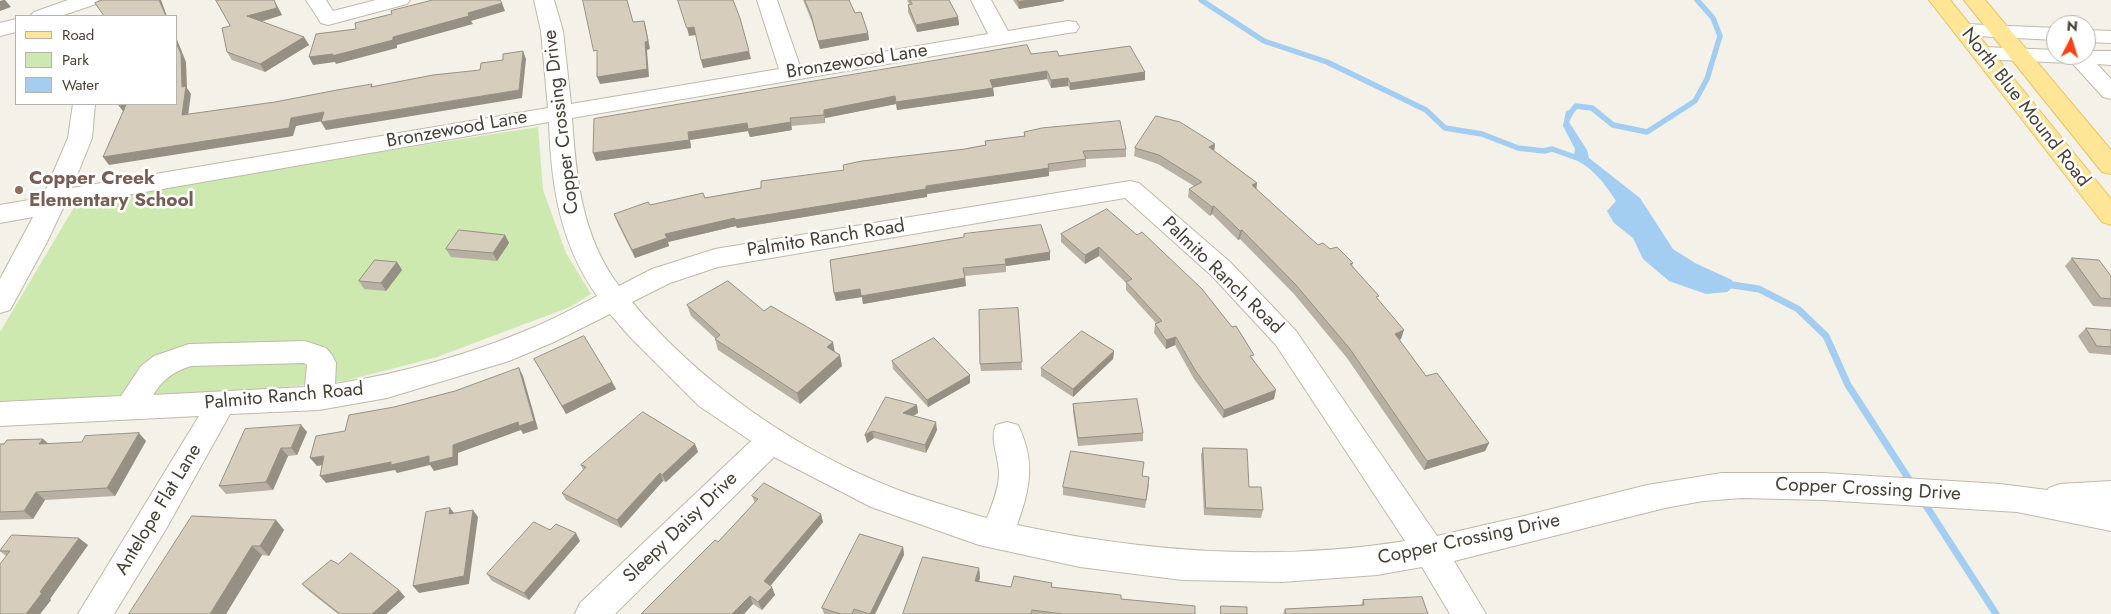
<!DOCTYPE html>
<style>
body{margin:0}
#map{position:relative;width:2111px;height:614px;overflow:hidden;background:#f4f1e8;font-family:Jost,sans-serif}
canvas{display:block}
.legend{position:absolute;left:15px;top:15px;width:162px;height:90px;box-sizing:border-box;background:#fff;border:1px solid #b5b3af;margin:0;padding:6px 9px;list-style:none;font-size:15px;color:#474136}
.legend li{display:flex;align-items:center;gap:10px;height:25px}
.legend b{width:25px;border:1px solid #b5b3af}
.north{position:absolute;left:2046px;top:15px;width:50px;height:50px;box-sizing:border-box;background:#fff;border:1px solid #b5b3af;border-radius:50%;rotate:5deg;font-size:14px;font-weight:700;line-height:20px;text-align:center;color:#474136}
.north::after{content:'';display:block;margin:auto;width:18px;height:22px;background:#fc4216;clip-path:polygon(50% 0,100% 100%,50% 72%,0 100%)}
</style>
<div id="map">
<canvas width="2111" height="614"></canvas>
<ul class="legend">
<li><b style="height:6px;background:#ffe596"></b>Road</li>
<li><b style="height:14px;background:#cde9b0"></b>Park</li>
<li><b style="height:14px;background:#a3cef1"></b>Water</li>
</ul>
<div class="north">N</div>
</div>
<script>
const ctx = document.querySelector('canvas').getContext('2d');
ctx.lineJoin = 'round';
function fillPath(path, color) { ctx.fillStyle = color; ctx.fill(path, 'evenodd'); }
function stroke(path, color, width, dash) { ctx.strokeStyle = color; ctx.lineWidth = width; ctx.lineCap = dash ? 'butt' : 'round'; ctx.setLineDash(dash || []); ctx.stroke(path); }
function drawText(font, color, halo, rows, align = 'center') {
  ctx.font = font + ' Jost,sans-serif'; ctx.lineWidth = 5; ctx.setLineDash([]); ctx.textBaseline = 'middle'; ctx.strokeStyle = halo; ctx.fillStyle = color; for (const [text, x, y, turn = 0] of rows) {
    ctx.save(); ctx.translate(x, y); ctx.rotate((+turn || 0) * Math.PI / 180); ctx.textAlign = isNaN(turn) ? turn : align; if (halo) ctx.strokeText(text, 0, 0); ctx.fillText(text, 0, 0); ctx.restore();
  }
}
const green = new Path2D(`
 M538 127 543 190 566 253 591 294 570 307 437 357 345 381 242 391 0 401V332L76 204 96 197Z`);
const water = new Path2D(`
 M1576 108 1569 122 1587 150 1589 158 1640 198 1673 249 1695 263 1732 280 1733 287 1727 292 1706 294 1669 281 1643 259 1633 238 1614 223 1607 211 1616 201C1604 182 1591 166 1570 157L1574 154 1575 149 1563 126 1566 111Z`);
const streamFar1 = new Path2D(`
 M1201 0 1264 41 1327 62 1426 110 1445 128 1482 134 1518 148 1544 151 1552 149 1580 159
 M1568 116 1576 106 1592 108 1613 125 1647 132 1695 101 1707 79 1720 36 1713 18 1697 0`);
const stream = new Path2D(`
 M1726 284 1759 289 1798 309 1826 336 1848 385 1912 484
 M1923 501 1996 614`);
const minor = new Path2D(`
 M68 0H99L96 4 61 16H30L34 12Z
 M306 0H326L333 11 376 0H410L407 4 328 25 321 23Z
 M534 0H554L563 31 571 104 779 69 757 0H777L800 66 988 34 971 0H991L1008 31 1068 21 1076 22 1079 27 1076 32 1068 33 572 118C576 178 582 237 619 286L652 269 715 249 1130 181 1139 183 1230 262 1296 331 1437 536 1524 516 1647 485 1722 473H1823L2000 484 2047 490 2049 488 2060 484 2111 481V531L2017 512 1823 500 1742 498 1703 501 1665 508 1454 561 1486 614H1450L1422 567 1377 575 1282 582 1182 580 1080 567 979 545 871 507 774 457 615 614H575L580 603 751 441 699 406 630 337 610 314 554 342 509 361 387 398 319 410 230 414 166 529 114 614H78L199 416 0 426V402L121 396 141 366 154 356 189 344 305 341 326 348 332 355 336 363 335 384C402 373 469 355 532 328 554 319 576 307 597 296 560 244 551 185 549 122L64 206 47 242 10 310 0 313V279L33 217 0 223V205L29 200 44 194 68 138 73 104H95L92 138 72 188 548 108 541 31ZM1125 198 1212 276 1276 345 1405 541C1276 562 1144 552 1017 525 1030 489 1036 462 1018 425L1007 422 996 425C989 440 1000 459 999 476 998 491 992 505 987 518L979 516C951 507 921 499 893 488 793 448 701 384 632 302L670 283 718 267ZM304 363 307 365 305 387 153 395C163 379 173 372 191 366Z
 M16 19V32L0 36V23Z
 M1964 24 2056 28V40L1956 35 1953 30 1956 25Z
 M2086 30 2111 31V43L2086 42Z
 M1983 47 2056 50V55H2086V51H2111V65L2097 64 2111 79V99L2103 97 2072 63 1975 59 1972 54 1975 49Z`);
const major = new Path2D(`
 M1929 0H1950L2111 199V225L2102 222Z
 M1964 0H1985L2111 150V174L2102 172Z`);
const wall = new Path2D(`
 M216 0H274L282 15 261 22 304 37 309 45 265 72 232 60 227 52 230 26Z
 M803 0H849L855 13 868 33 869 40 820 49 812 22Z
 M907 0H949L958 17 959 25 917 32 908 12V5L909 4Z
 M1013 0H1064V1L1019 9Z
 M1031 54 1059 56 1145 72V80L1070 90 1068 86 1051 88 1047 79 993 87 994 96 897 110 896 104 825 118V123L791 126 792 130 750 137 748 131 690 140 691 148 596 161Z
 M1024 132 1126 149V157L1086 159V167L1049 172V176L967 188 927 194V197L914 199 737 228 736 226 668 242 669 246 635 258 617 222 614 214 650 205 705 198 761 188 844 170 965 149 985 145V141L1024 136Z
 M1215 144 1214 151 1257 183 1256 189 1318 245 1330 249 1353 263 1352 265 1378 300 1401 339 1399 340 1426 376 1489 443 1485 451 1424 470 1347 358 1294 294 1240 239 1238 240 1212 214 1210 216 1188 197 1189 189 1194 186 1158 164 1134 156 1135 148Z
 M1107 209 1253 359 1274 399 1223 418 1194 379 1175 345 1166 349 1154 333 1155 324 1156 323 1126 290V283L1099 256 1085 264 1061 242V234Z
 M505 235 509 243 497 261 451 257 446 249Z
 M1050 252V260L1006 266V272L965 276 966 286 863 304 862 297 836 301 834 293Z
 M2072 258 2111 276V307L2093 306 2065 266Z
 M397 262 402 270 386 291 364 289 359 281Z
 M687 305 764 311 835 352 842 366 800 404 718 350 715 339H716L691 316Z
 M1018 308 1022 370 981 371 980 364Z
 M2086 328 2111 330V355L2089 353 2078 336Z
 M1114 351 1113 359 1073 397 1041 376V368Z
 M534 359 612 382 616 389 566 414Z
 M892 361 970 375V383L928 407 893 369Z
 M886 397 917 405 918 413 913 416 937 430 926 453 874 438 867 443Z
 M1073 404 1143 433V441L1078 446 1073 412Z
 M301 425 307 432 297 455 288 456 273 490 226 494 219 486Z
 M43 439 49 444 146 441 115 496 45 500 33 519 0 520V444Z
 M695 444 698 452 666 482 663 481 621 528 566 500 562 493 583 470 581 465Z
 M1203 448 1249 487 1263 510 1261 518 1204 515 1201 455Z
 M1142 476 1149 485 1145 508 1063 495V487Z
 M752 496 823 522 770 586 775 595 762 610 753 604 744 614H641L718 542 755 503Z
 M276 520 284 530 269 556 262 555 226 614H129Z
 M550 530 580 541 529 600 492 581 487 574Z
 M88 545 50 599 51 600 40 614 6 556 0 551Z
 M903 547 904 555 875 614H824L822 608Z
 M338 564 399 590 405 597 386 614H338L309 591 302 584Z
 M979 568 980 578 979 581 1011 587 1052 583V587L1121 599 1195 614H903Z
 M1363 600 1428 614H1283L1285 609 1361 605Z`);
const shadedWall = new Path2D(`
 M3 0H5L11 7 0 11V1Z
 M159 0H161L167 16H166Z
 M274 0 282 15 252 24 247 16Z
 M1028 0H1064V1L1019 9 1018 2Z
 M502 3 505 11 471 21 473 24 397 45V48L336 64 335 62 313 65 309 57Z
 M958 17 959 25 917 32 916 25Z
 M644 21 646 28 650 49 647 50 649 77 600 84 597 77 645 42Z
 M694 27 696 35 689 36 687 28Z
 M868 33 869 40 820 49 818 41Z
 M176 37 186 62 187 88 191 94 187 123 182 115V87Z
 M304 37 309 45 265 72 260 64Z
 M523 51 526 59 522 98 326 130 321 122 519 90Z
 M749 51 751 59 703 68 701 60Z
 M1047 71V79L991 88 990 80Z
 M1145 72V80L1070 90V83Z
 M1068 78V86L1051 88V80Z
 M993 88 994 96 897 110 896 102Z
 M895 96 896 104 825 118V123L824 110Z
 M126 105 125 114 119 106Z
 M324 112 328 120 296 126 293 136 109 165 103 157 291 118Z
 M791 122 792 130 750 137 748 131 690 140 691 148 596 161 593 153 688 132 747 123Z
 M1215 144 1214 152 1209 147Z
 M1049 168V176L967 188 927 194V197L914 199 737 228 736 226 668 242 669 246 635 258 632 250 665 234 735 218 966 180Z
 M1257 183 1256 191 1252 185Z
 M1214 206 1212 214 1210 216 1212 207Z
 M1242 230 1240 239 1238 240 1240 231Z
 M505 235 509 243 497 261 493 253Z
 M1099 247V256L1085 264V255Z
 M1050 252V260L1006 266 1005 259Z
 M397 262 402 270 386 291 381 283Z
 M965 278 966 286 863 304 862 297 836 301 834 293 860 289Z
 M1404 330 1401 339 1392 342 1395 334Z
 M1176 337 1175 345 1166 349V340Z
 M833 342 835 353 827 347Z
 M1114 351 1113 359 1073 397V389Z
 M840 355 842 366 800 404 797 393Z
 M519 368 523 376 538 429 523 434 521 430 458 453V465L434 471 430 465 397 473 395 470 326 483 320 476Z
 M970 375V383L928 407 927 400Z
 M612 382 616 389 566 414 562 406Z
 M1276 390 1274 399 1223 418 1224 410Z
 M917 405 918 413 904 421 903 413Z
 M936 422 937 430 926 453 925 445Z
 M301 425 307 432 297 455 291 448Z
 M872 431 874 438 867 443 865 435Z
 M139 433 146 441 115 496 107 488Z
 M43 439 51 447 39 444Z
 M1489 443 1485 451 1424 470 1427 461Z
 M695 444 698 452 666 482 662 475Z
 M281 448 288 456 273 490 266 482Z
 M324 456 330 464 317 466 310 458Z
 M660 473 663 481 621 528 617 520Z
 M36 492 45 500 33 519 24 511Z
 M450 508 456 515 449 514Z
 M473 510 478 517 469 584 419 593 413 586Z
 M821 514 823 522 767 590 764 581Z
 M276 520 284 530 269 556 260 546Z
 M576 533 580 541 529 600 524 593Z
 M79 538 88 545 50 599 51 600 40 614H26L40 592Z
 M252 546 262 555 226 614H210Z
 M903 547 904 555 875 614H870Z
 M979 568 980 578 976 591 975 581Z
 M772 587 775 595 762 610 758 602Z
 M399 590 405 597 386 614H372Z
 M750 596 753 604 744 614H732Z`);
const building = new Path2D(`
 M103 0H159L166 16H104L95 3Z
 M216 0H274L277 8 247 16 304 37 260 64 227 52 222 28 230 26Z
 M433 0H500L502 3 468 13 469 16 393 37V40L332 56 333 54 309 57 316 34 356 29 355 23 392 14 391 11Z
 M583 0H627L633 22 644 21 648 41 645 42 647 69 597 77V50L594 51Z
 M678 0H733L740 18 749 51 701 60 694 27 687 28Z
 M805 0H849L855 13 861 12 868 33 818 41 811 15Z
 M910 0H949L958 17 916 25 908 5 912 4Z
 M1018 0H1028L1018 2Z
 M176 42 181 54 182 87 186 86 182 115 275 102 337 90 372 84 371 87 433 75 480 70 481 63 503 60V54L523 51 519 90 321 122 324 112 291 118 289 128 103 157 126 105 119 106V104H176Z
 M1027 45 1031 54 1057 51 1059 56 1130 46 1145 72 1070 83 1068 78 1051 80 1047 71 990 80 993 88 896 102 895 96 824 110V115L790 118 791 122 748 129 747 123 688 132 689 140 593 153 594 119Z
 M1156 116 1180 122 1215 144 1209 147 1257 183 1252 185 1318 245 1323 243 1330 249 1337 247 1353 263 1350 264 1379 296 1376 297 1404 330 1395 334 1426 376 1437 373 1489 443 1427 461 1350 349 1296 285 1242 230 1240 231 1214 206 1212 207 1189 189 1202 182 1159 155 1135 148Z
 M1120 121 1126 149 1083 151 1086 159 1048 164 1049 168 966 180 926 186V189L913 191 735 220V218L665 234 667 238 632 250 614 214 648 202 650 205 703 193 705 198 761 188V181L844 170 843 165 862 161 965 149 986 145 985 141 1025 136 1024 132 1042 128Z
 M1107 209 1137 235 1142 232 1202 289 1232 327 1236 326 1254 355 1250 356 1276 390 1224 410 1195 370 1176 337 1166 340 1155 324 1162 321 1126 282 1132 279 1099 247 1085 255 1061 234Z
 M1041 225 1050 252 1005 259 1006 264 963 268 965 278 861 296 860 289 834 293 830 260 964 237V234Z
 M459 230 505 235 493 253 446 249Z
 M2072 258 2099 260 2111 276V299L2101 298Z
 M375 260 397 262 381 283 359 281Z
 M728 281 764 311 771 306 833 342 827 347 840 355 797 393 715 339 720 335 687 305Z
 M1018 308 1022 362 980 364 979 310Z
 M2086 328 2111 330V347L2097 346Z
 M1082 331 1114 351 1073 389 1041 368Z
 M584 336 612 382 562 406 534 359Z
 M934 338 970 375 927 400 892 361Z
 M519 368 534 421 519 426 518 422 453 445V457L429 463V456L391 465V462L320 476 324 456 310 458 316 436 345 431 349 415 394 407 455 391Z
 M886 397 917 405 903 413 936 422 925 445 872 431 865 435Z
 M1137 399 1143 433 1078 438 1073 404Z
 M643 412 695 444 662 475 660 473 617 520 562 493 586 467 581 465Z
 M301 425 291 448H281L266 482 219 486 245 429Z
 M139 433 107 488 36 492 24 511 0 512V444H4L7 440 43 439 39 444 82 442 85 436Z
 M1203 448 1247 449 1249 487H1261L1263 510 1206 508Z
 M1071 451 1144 462 1142 476 1149 477 1146 500 1063 487Z
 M764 483 821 514 764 581 772 587 758 602 750 596 732 614H641L715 540 718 542 758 499 752 496Z
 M450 508 449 514 473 510 464 576 413 586 426 512Z
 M192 516 276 520 260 546H252L210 614H129Z
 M534 522 550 530 556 524 576 533 524 593 487 574Z
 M860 534 903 547 870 614 854 609 852 614H841L822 608Z
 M12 535 79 538 40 592 42 593 26 614H0V564L10 551H0Z
 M351 553 399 590 372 614H340L302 584 331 560 338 564Z
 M923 557 979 568 975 581 1011 587 1014 576 1052 583 1051 587 1121 595V599L1195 606V614H1063L1032 610 1031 614H903Z
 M1422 597 1428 614H1286L1285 609 1364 605 1363 600Z
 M1221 606 1247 607V614H1221Z`);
const markers = [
 [19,190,5,"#8d6e63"]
];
const streetNames = [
 ["Bronzewood Lane",857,62,-9],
 ["North Blue Mound Road",2025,108,52],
 ["Copper Crossing Drive",562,122,-97],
 ["Bronzewood Lane",457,130,-10],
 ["Palmito Ranch Road",826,239,-9],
 ["Palmito Ranch Road",1222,276,44],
 ["Palmito Ranch Road",284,397,-5],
 ["Copper Crossing Drive",1868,490,3],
 ["Antelope Flat Lane",159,510,-59],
 ["Sleepy Daisy Drive",681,528,-44],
 ["Copper Crossing Drive",1469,540,-12]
];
const educationNames = [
 ["Copper Creek",29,179],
 ["Elementary School",29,201]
];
fillPath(green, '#cde9b0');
fillPath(water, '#a3cef1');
stroke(streamFar1, '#a3cef1', 5.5);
stroke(stream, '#a3cef1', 7);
stroke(minor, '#c0b9aa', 2);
stroke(major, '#e5c464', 2);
fillPath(minor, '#fff');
fillPath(major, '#ffe596');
fillPath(wall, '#b8b0a3');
fillPath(shadedWall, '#969084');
fillPath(building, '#d6cdbd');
stroke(building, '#969084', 1);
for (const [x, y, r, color] of markers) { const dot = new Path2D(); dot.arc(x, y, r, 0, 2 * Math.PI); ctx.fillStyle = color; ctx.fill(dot); stroke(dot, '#fff', 2); }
drawText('19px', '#474136', '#fff', streetNames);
drawText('bold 19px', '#785e54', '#fff', educationNames, 'left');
</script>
